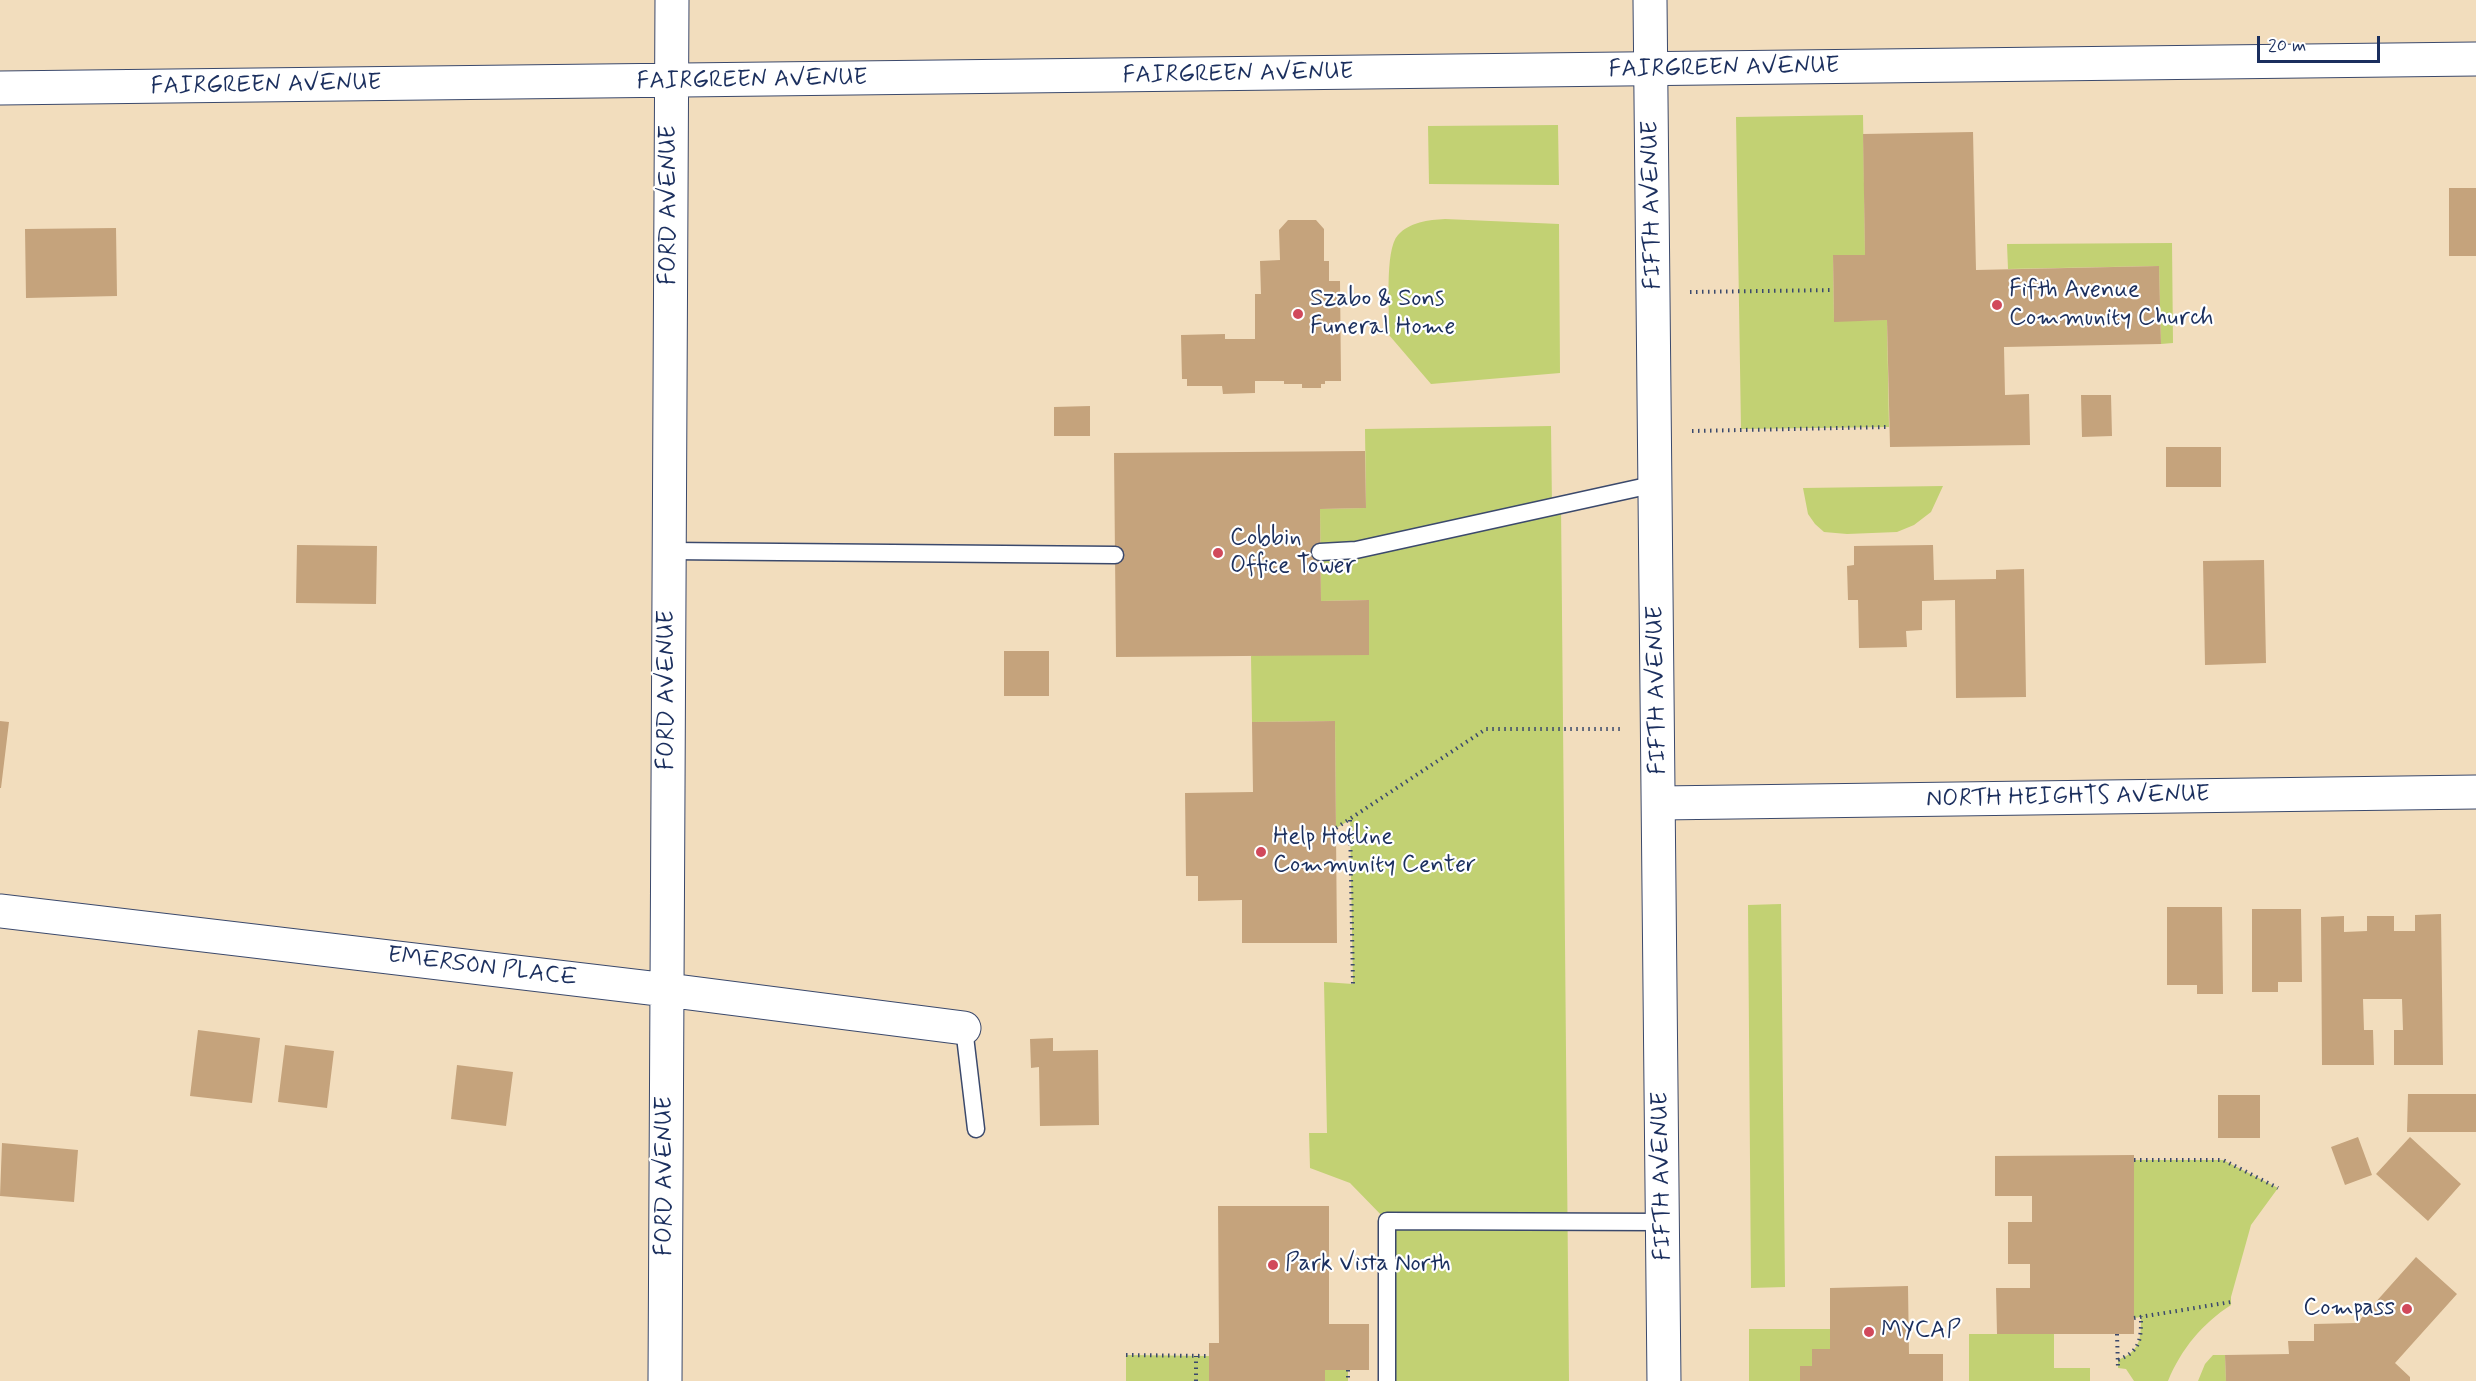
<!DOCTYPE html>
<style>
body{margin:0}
#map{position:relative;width:2476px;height:1381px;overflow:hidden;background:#f2ddbd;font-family:Mynerve,sans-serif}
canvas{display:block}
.scale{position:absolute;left:2257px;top:36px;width:123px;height:27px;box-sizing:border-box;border:3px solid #1b2f5e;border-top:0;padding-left:8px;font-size:18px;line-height:21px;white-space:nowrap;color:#1b2f5e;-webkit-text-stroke:4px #fff;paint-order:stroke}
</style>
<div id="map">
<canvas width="2476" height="1381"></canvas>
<div class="scale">20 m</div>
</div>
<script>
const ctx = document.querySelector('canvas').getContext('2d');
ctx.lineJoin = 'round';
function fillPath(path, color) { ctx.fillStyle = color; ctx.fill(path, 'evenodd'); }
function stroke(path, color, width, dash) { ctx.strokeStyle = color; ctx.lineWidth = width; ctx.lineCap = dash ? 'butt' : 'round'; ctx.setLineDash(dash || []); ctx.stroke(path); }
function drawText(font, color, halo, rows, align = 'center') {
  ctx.font = font + ' Mynerve,sans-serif'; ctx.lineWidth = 4.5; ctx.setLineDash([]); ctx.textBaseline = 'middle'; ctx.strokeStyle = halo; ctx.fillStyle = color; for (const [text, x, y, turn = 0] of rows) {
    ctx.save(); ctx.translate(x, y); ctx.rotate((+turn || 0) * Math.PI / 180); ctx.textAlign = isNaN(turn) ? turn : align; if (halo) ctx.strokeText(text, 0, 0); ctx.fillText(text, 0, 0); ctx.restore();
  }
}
const green = new Path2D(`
 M1863 115 1865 255H1833L1834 321 1887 320 1889 427 1741 429 1736 117Z
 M1558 125 1559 185 1429 184 1428 126Z
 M1445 219 1559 224 1560 373 1431 384 1389 335C1390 314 1384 250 1398 235 1410 222 1428 220 1445 219Z
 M2172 243 2173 343 2161 344 2159 266 2008 269 2007 244Z
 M1551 426 1552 507 1561 505 1569 1381H1387V1221L1350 1183 1310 1168 1309 1133H1327L1324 982 1353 984 1350 820 1336 828 1335 721 1252 722 1251 656 1368 600 1321 601 1320 509 1366 508 1365 429Z
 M1943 486 1931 512 1914 525 1897 532 1847 534 1824 532 1815 524 1808 514 1803 488Z
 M1781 904 1785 1287 1751 1288 1748 905Z
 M2134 1160H2223L2278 1188 2251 1225 2231 1297V1305C2203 1323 2181 1349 2168 1381H2134L2126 1369 2118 1368V1360C2140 1351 2141 1340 2141 1317L2134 1318Z
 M1749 1329H1830V1349L1812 1366H1800V1381H1749Z
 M1969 1334H2054V1368H2090V1381H1969Z
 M1126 1355 1209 1356V1381H1126Z
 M2213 1355H2225L2226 1381H2198L2205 1364Z
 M1325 1370H1348V1381H1325Z`);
const building = new Path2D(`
 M1973 132 1976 270 2159 266 2161 344 2004 347 2005 395 2029 394 2030 445 1890 447 1887 320 1834 322 1833 255H1865L1863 134Z
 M2449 188H2476V256H2449Z
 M1288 220H1316L1324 229V261H1329V281H1340L1341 381H1325V384H1321V388H1302V384H1284V381H1255V393L1223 394 1222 386H1187V379H1182L1181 335 1225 334V339H1255V294H1261L1260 261 1280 260 1279 230Z
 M116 228 117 296 26 298 25 229Z
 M2081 395H2111L2112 436 2082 437Z
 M1090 406V436H1054V407Z
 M2166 447H2221V487H2166Z
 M1365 451 1366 508 1320 509 1321 601 1369 600V655L1116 657 1114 453Z
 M297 545 377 546 376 604 296 603Z
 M1933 545 1934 580 1996 579V570L2024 569 2026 697 1956 698 1955 600 1922 601V630L1906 631 1907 647 1859 648 1858 600H1848L1847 566 1854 565V546Z
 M2264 560 2266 663 2205 665 2203 561Z
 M1004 651H1049V696H1004Z
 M0 721 9 722 1 788H0Z
 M1335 721 1337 943H1242V900L1198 901V876H1186L1185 793 1253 792 1252 722Z
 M2167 907H2222L2223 994H2197V985H2167Z
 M2252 909H2301L2302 982H2278V992H2252Z
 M2441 914 2443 1065H2394V1030H2403L2402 999H2363L2364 1030H2373L2374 1065H2322L2321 917 2344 916V932L2367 931V916H2394V931H2415V915Z
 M198 1030 260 1038 252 1103 190 1096Z
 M1053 1038V1051L1098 1050 1099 1125 1040 1126 1039 1067 1031 1068 1030 1039Z
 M285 1045 334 1051 327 1108 278 1102Z
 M457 1065 513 1072 506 1126 451 1119Z
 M2408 1094H2476V1132H2407Z
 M2218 1095H2260V1138H2218Z
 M2358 1137 2372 1175 2345 1185 2331 1147Z
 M2410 1137 2461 1184 2428 1221 2376 1174Z
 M2 1143 78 1150 74 1202 0 1196Z
 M2134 1155V1334H1997L1996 1288H2030V1264H2008V1222H2032V1196H1995V1156Z
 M1218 1206H1329V1324H1369V1370H1325V1381H1209V1343H1219Z
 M2416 1257 2457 1294 2395 1363 2410 1377V1381H2226L2225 1355 2289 1354 2288 1341H2314V1324L2357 1323Z
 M1908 1286 1909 1354H1943V1381H1800V1366H1812V1349H1830V1288Z`);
const path = new Path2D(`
 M1690 292 1833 290
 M1692 431 1889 427
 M1350 820 1353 985
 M1336 828 1486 729H1620
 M2134 1160H2223L2278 1188
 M2134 1318 2231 1302
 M2117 1334 2118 1368
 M1126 1355 1209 1356
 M2118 1360C2141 1351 2141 1339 2141 1316
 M1348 1370V1381
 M1196 1381V1356`);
const service = new Path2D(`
 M669 551 1115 555
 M1320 552 1356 550 1656 484
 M964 1028 976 1129
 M1387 1381V1221L1663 1222`);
const minor = new Path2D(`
 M0 88 2476 59
 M1660 803 2476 792
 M0 911 667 990 964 1028
 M665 1381 672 0`);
const tertiary = new Path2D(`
 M1650 0 1664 1381`);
const markers = [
 [1997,305,6,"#d1495b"],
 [1298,314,6,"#d1495b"],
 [1218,553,6,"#d1495b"],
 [1261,852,6,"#d1495b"],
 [1273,1265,6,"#d1495b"],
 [2407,1309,6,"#d1495b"],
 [1869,1332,6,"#d1495b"]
];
const streetNames = [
 ["FAIRGREEN AVENUE",1724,69,-1],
 ["FAIRGREEN AVENUE",1238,75,-1],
 ["FAIRGREEN AVENUE",752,81,-1],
 ["FAIRGREEN AVENUE",266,86,-1],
 ["FORD AVENUE",670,205,-90],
 ["FIFTH AVENUE",1653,205,-91],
 ["FORD AVENUE",668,690,-90],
 ["FIFTH AVENUE",1658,690,-91],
 ["NORTH HEIGHTS AVENUE",2068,798,-1],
 ["EMERSON PLACE",482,968,7],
 ["FORD AVENUE",666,1176,-90],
 ["FIFTH AVENUE",1663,1176,-91]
];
const poiNames = [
 ["Fifth Avenue",2009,291],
 ["Community Church",2009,319],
 ["Szabo & Sons",1310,300],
 ["Funeral Home",1310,328],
 ["Cobbin",1230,539],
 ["Office Tower",1230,567],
 ["Help Hotline",1273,838],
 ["Community Center",1273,866],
 ["Park Vista North",1285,1265],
 ["Compass",2395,1309,"right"],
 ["MYCAP",1881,1332]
];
fillPath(green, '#c2d173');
fillPath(building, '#c5a37c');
stroke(service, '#3b496c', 19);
stroke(minor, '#3b496c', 35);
stroke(tertiary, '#3b496c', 35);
stroke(path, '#3b496c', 4, [1.5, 4.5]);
stroke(service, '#fff', 16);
stroke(minor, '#fff', 33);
stroke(tertiary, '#fff', 33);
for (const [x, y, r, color] of markers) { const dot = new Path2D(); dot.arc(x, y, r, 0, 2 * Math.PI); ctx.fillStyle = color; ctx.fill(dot); stroke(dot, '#fff', 2); }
drawText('24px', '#1b2f5e', '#fff', streetNames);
drawText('24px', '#1b2f5e', '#fff', poiNames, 'left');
</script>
